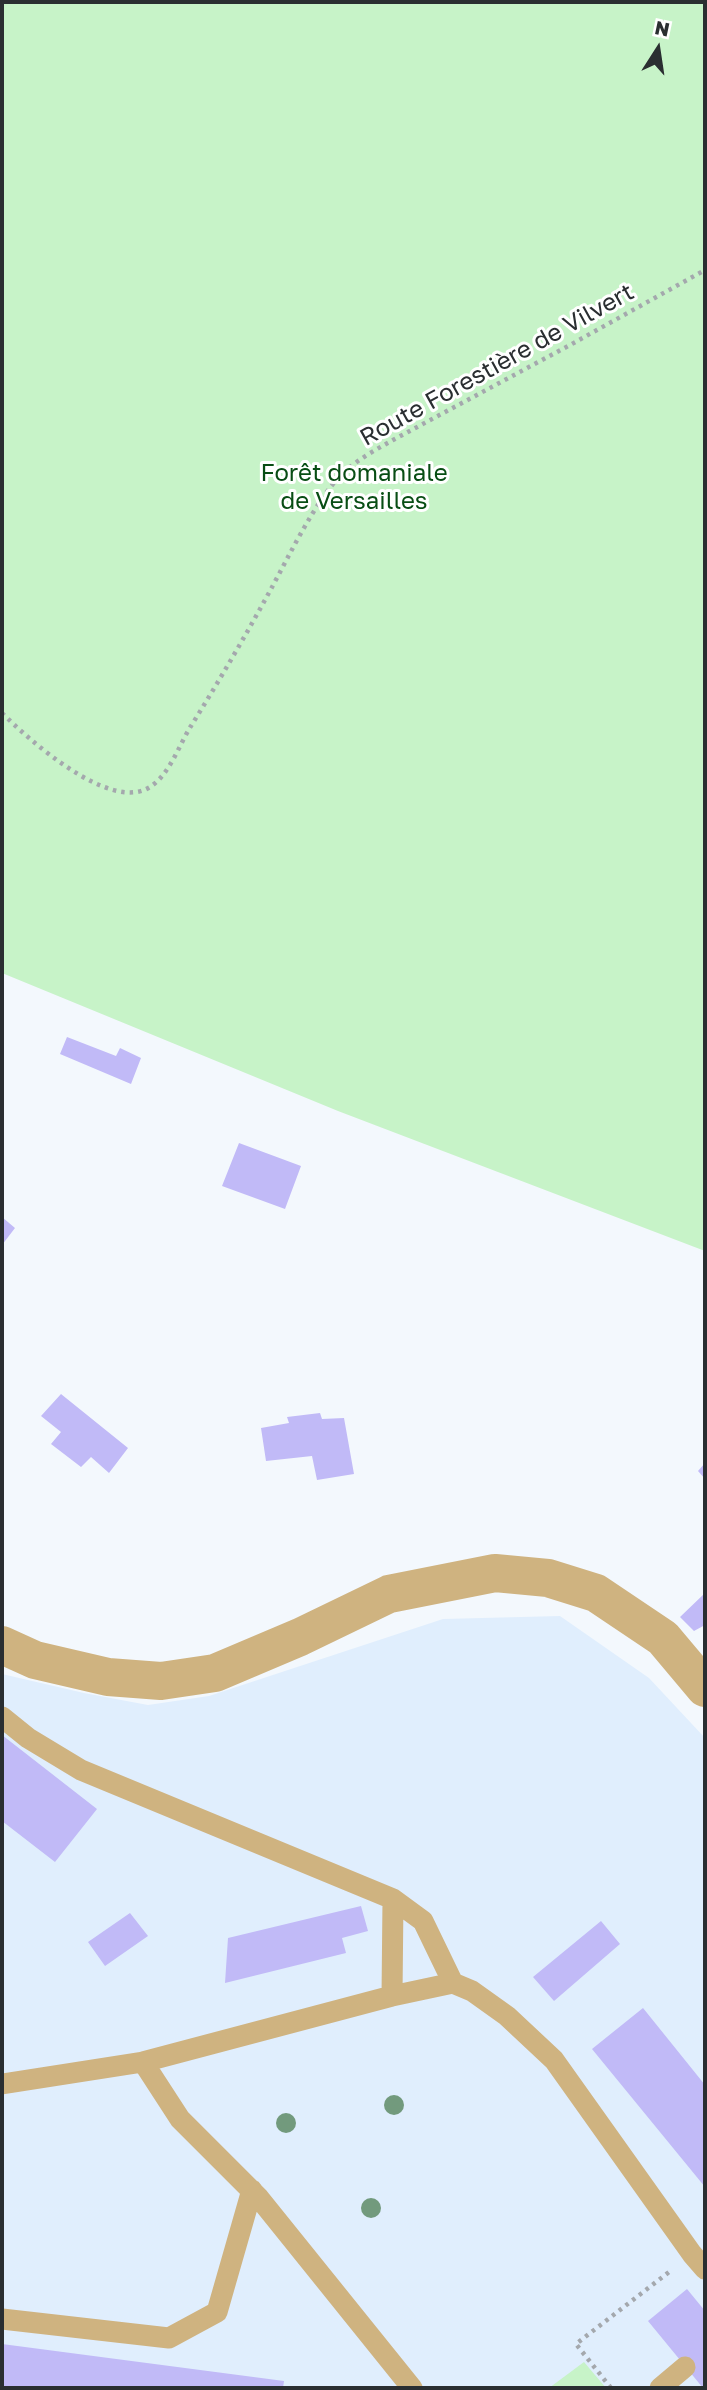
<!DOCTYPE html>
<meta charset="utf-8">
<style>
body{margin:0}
#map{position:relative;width:707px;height:2390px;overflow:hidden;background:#f3f8fd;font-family:"Golos Text",sans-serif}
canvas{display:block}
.frame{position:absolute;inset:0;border:4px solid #2a2e31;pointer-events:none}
.north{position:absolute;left:623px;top:14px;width:70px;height:70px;-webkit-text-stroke:5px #fff;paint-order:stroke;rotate:12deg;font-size:19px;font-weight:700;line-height:28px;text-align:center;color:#2a2e31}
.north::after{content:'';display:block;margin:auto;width:24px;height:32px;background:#2a2e31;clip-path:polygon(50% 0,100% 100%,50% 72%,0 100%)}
</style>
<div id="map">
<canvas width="707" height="2390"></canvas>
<div class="frame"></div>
<div class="north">N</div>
</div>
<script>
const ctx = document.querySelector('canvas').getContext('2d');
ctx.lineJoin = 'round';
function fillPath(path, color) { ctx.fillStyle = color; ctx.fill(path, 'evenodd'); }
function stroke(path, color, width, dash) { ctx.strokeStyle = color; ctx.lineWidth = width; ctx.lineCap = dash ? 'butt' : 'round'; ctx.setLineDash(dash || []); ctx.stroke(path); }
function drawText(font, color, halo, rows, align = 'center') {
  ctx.font = font + ' "Golos Text",sans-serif'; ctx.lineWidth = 6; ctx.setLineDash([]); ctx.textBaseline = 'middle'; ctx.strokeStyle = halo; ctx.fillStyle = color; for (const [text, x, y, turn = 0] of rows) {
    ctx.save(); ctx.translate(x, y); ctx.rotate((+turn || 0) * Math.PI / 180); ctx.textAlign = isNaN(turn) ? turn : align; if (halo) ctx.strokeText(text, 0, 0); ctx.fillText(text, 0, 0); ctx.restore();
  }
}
const built = new Path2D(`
 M560 1616 649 1678 705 1738V2388H2V1674L84 1693 148 1705 209 1696 443 1619Z`);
const green = new Path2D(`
 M2 2H705V1251L338 1111 2 973Z
 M584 2362 606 2388H549Z`);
const building = new Path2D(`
 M67 1037 116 1056 120 1048 141 1058 131 1084 60 1054Z
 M239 1143 301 1166 285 1209 222 1186Z
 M2 1217 15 1228 2 1245Z
 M61 1394 128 1448 109 1473 91 1457 81 1467 51 1444 61 1432 41 1416Z
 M320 1413 322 1419 344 1418 354 1474 317 1480 312 1456 266 1461 261 1428 289 1423 287 1417Z
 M705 1463V1479L698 1471Z
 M705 1593V1625L694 1631 680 1617Z
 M2 1735 97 1809 55 1862 2 1821Z
 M361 1906 368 1931 342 1938 346 1953 225 1983 228 1938Z
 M130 1913 148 1936 105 1966 88 1942Z
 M601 1921 620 1944 554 2001 533 1977Z
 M643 2008 705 2085V2187L592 2049Z
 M687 2289 705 2311V2388H703L648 2321Z
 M2 2344 284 2381 283 2388H2Z`);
const path = new Path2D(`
 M2 713C28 739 110 813 150 787 170 774 179 745 191 726 219 681 246 635 271 589 289 556 315 502 340 476 355 461 375 450 393 440L570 345 705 270
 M611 2388 576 2344 669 2272`);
const lane = new Path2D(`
 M2 1717 28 1738 81 1770 393 1899 423 1921 453 1983
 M392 1996 393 1899
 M143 2062 180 2119 259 2198 412 2388
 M2 2084 143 2062 392 1996 453 1983 472 1991 507 2016 554 2060 692 2254 705 2269
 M2 2319 169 2338 217 2312 252 2190
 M660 2388 685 2367`);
const street = new Path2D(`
 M2 1645 35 1660 108 1677 161 1681 215 1673 300 1637 389 1594 495 1573 548 1578 596 1593 663 1638 705 1688`);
const trees = [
 [394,2105],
 [286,2123],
 [371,2208]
];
const streetNames = [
 ["Route Forestière de Vilvert",497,365,-29]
];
const parkNames = [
 ["Forêt domaniale",354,473],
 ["de Versailles",354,501]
];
fillPath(built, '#e0eefd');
fillPath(green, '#c7f3c8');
fillPath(building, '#c1baf7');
stroke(path, '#a4a8ad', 4.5, [3.5, 5]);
stroke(lane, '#cfb380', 21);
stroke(street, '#cfb380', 38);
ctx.fillStyle = '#729a7d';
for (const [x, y] of trees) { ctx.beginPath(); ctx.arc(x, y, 10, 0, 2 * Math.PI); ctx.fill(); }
drawText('24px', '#2a2e31', '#fff', streetNames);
drawText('24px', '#084d14', '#fff', parkNames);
</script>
